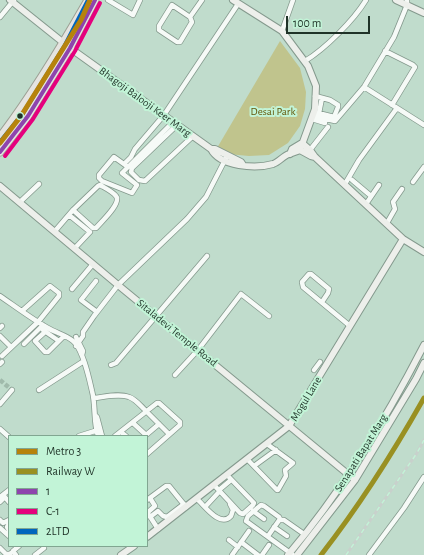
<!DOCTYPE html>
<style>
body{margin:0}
#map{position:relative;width:424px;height:555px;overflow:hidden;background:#c0dccc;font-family:"Alegreya Sans",sans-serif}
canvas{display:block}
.legend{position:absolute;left:8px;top:435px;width:140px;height:112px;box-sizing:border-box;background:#c2f4d7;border:1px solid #81a691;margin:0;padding:5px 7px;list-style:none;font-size:12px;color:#1f3227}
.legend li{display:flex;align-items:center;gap:8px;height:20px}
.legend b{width:20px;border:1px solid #81a691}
.scale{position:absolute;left:286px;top:16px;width:84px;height:18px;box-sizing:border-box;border:2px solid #1f3227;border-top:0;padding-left:5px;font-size:12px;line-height:14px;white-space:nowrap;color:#1f3227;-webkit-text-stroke:3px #c2f4d7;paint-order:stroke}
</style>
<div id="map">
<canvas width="424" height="555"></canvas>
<ul class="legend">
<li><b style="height:5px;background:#b6830c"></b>Metro 3</li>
<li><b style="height:5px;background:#999022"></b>Railway W</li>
<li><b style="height:5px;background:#8e44ad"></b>1</li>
<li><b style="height:5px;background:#e5007d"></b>C-1</li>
<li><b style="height:5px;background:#0065bd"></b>2LTD</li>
</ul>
<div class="scale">100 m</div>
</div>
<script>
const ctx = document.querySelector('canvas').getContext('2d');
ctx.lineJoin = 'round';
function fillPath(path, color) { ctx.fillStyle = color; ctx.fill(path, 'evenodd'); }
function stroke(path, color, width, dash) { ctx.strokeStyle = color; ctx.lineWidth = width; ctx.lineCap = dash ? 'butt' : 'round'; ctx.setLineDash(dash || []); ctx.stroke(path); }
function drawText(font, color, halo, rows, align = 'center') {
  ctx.font = font + ' "Alegreya Sans",sans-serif'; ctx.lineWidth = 4; ctx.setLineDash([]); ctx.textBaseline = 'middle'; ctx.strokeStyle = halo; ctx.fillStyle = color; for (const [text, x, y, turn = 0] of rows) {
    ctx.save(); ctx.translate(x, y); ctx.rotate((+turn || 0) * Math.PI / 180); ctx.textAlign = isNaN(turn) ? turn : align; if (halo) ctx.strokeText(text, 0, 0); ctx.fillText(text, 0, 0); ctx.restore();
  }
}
const green = new Path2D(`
 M280 41 300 68 306 92 305 109 300 126 288 143 269 155 249 156 228 154 217 148Z`);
const streetTunnel = new Path2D(`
 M0 380 12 390`);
const street = new Path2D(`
 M108 0 133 15 140 0
 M172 5 190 17 192 22 180 42H177L159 30V26Z
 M0 17 14 0
 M190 17 202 0
 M282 31 293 0
 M385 51 413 65 415 67 392 105
 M305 61C325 49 354 20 366 0
 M364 87 424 125
 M314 112 334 117 338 107V105L330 100 315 96
 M319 113 322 98
 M313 116 335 121 364 87 394 37 407 5V0
 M312 119 325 123
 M177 125 132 168 131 172 139 180 145 181 193 136
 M310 150 328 127
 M124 164 131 157 135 149 164 115 238 4
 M128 167 114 157 99 175V178L102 181 132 193 137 185 122 173 173 122
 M352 180 371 196
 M413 182 424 167
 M345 184 359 160 397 108
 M20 202 39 184
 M366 204 379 185
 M69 215 90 232 75 248
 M387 223 395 209 393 202 402 189
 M55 231 73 210 98 186 100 185C105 188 112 191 116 196 122 203 101 222 96 228H93L73 210
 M96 281 81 300 97 312
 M72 289 93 264
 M0 296C16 307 32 319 48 328 56 333 66 335 73 341 83 349 89 378 92 391 96 406 93 421 98 436
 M322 302 328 293 329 289 311 274H309L302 282 303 287 350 326
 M0 328 2 326
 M43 330 59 341
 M45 332 35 341 45 352H48L64 336
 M0 336 11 347
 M76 337 83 351 82 355
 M24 344 43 325
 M76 346 83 336V332L94 316 118 285 187 219 206 197 226 158
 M2 356 38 322 59 296V293L50 286 22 311
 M0 364 2 362
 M111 365 116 363 207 256
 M314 370 320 362
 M175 375 198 350 241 294 269 316
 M39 390 84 361
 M94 398C104 397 119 393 129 397 135 399 140 405 144 409
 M0 404 12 390
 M147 412 169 434
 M95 415 97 417 102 436
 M133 423 146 435 159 424
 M0 429 9 437
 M121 432 126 436
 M79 436 98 430
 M115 436 157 403H159L180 422V425L147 454
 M247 459 277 490H278L286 476 285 470 293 463 267 444
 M254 466 276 450
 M214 485 240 513 243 514 253 505 254 503 227 475
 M219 490 231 480
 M3 495 9 502
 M0 497 9 490
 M197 499C205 506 220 528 231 516L233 510 230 504
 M147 500 166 486H169L186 507
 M0 502 5 497
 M205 507 218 493
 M253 511 264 519
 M147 513 155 506 150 498
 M149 515 158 529
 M150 517 158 511 163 516 167 517 184 504
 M0 520 3 523 9 520
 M280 520H284L304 534
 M9 524 7 527 9 530
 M274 527 287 536
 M0 528 9 536
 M268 536 280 519 279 517 264 506 261 505 248 516 246 521 293 555
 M229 540 238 547
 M241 542 258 555
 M0 548 6 554H10L13 551 16 555
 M13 551 19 546
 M35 555 44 548
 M232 555 249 531
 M262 555 269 545
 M369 555 404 508 424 477`);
const secondary = new Path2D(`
 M10 0 70 48 211 149C220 167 256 169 273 164 279 162 283 156 289 154 293 153 296 151 300 150L311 156 315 157
 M233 0 282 31 308 66 316 86 315 109 300 150
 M396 0 424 13
 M302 143 310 150 315 157 403 239 424 252
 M211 149H215L241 162 243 165
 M290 154 292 149 302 143
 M0 186 118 285 355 480
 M147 537 289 426 403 239
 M121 555 134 546
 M288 555C342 491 386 419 424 345
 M297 555 355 480 416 379 424 363`);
const primary = new Path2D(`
 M0 137C33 94 61 47 88 0
 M0 152 28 116 70 48 95 0`);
const rail = new Path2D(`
 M346 555 417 453 424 440`);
const bus1 = new Path2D(`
 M0 152 28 116 70 48 95 0`);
const bus2 = new Path2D(`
 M5 156 33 119 75 51 100 3`);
const bus3 = new Path2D(`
 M0 142 23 113 65 45 88 0`);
const rail1 = new Path2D(`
 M321 555C360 505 393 453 424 398`);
const metro1 = new Path2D(`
 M0 143 21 116 81 20 90 0`);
const markers = [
 [20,116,3.5,"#1f3227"]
];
const streetNames = [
 ["Bhagoji Balooji Keer Marg",145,102,36],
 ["Sitaladevi Temple Road",177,333,39],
 ["Mogul Lane",306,399,-59],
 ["Senapati Bapat Marg",361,453,-58]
];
const parkNames = [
 ["Desai Park",273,112]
];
fillPath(green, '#c0c48d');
stroke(streetTunnel, '#a0baab', 4.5, [4.5, 2]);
stroke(street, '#84998d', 6);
stroke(secondary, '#84998d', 8);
stroke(primary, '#9ca094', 9);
stroke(street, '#f6faf7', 4.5);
stroke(secondary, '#edefeb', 6);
stroke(primary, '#e5e4e0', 7);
stroke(rail, '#c8d1cc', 3);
stroke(rail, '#c2f4d7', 1.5, [4.5]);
stroke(bus1, '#8e44ad', 4);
stroke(bus2, '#e5007d', 4);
stroke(bus3, '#0065bd', 4);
stroke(rail1, '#999022', 5);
stroke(metro1, '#b6830c', 5);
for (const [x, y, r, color] of markers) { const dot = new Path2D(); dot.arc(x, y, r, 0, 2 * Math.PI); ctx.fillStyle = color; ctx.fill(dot); stroke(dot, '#c2f4d7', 1.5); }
drawText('11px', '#1f3227', '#c2f4d7', streetNames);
drawText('11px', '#625609', '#c2f4d7', parkNames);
</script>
